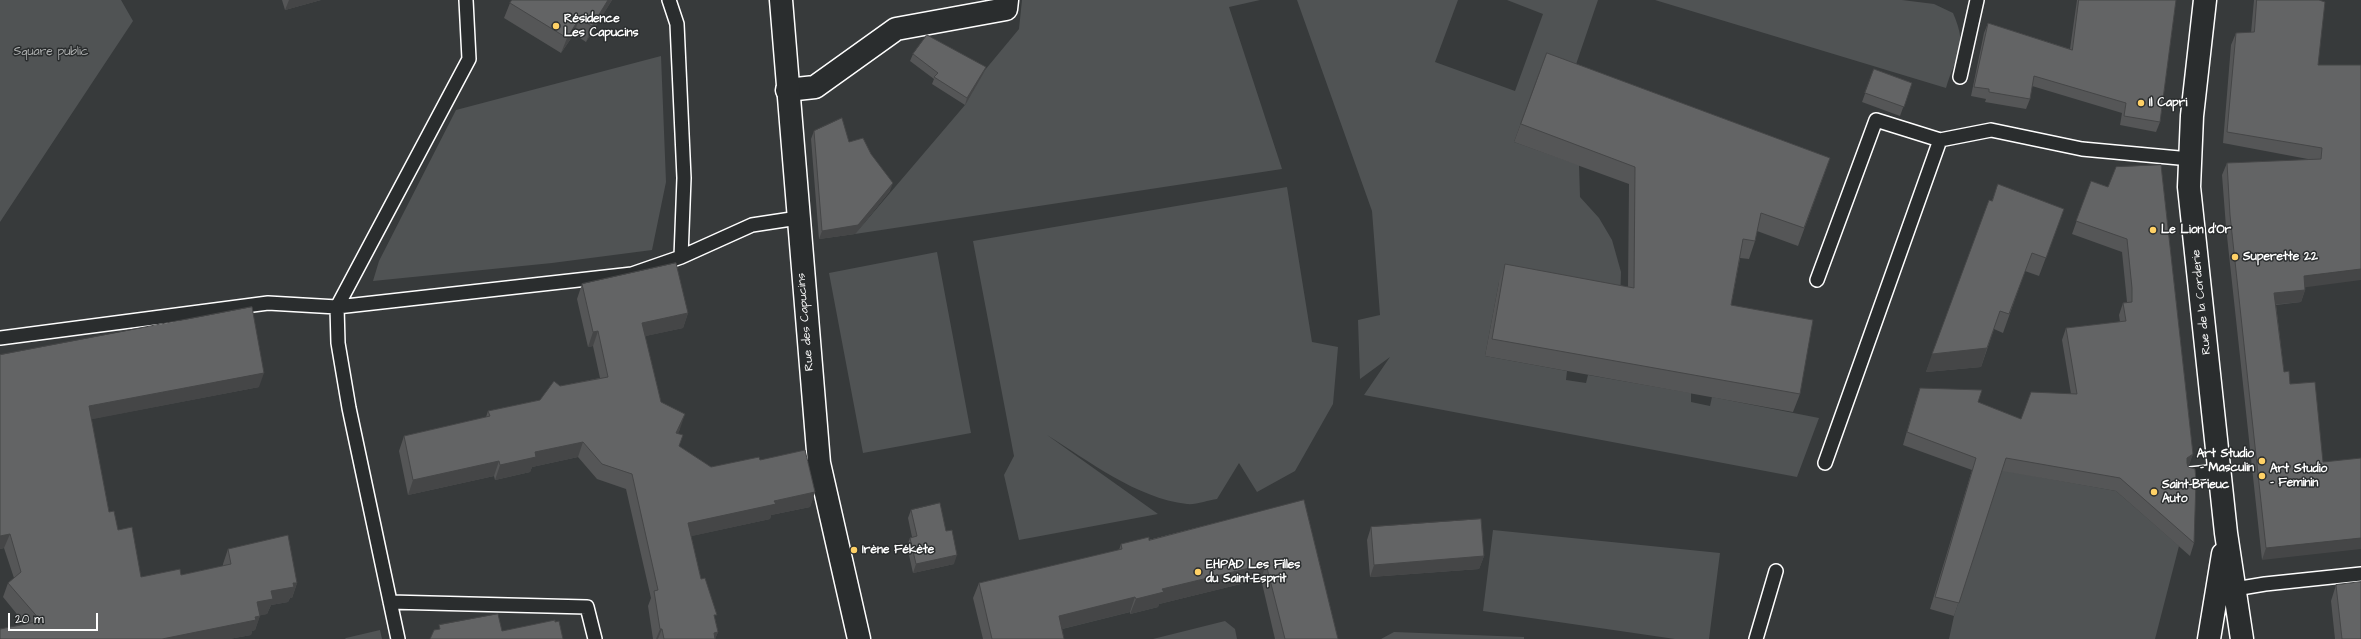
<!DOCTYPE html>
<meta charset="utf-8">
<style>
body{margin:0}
#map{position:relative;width:2361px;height:639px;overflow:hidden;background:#373a3b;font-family:"Architects Daughter",sans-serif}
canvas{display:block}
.scale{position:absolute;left:8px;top:613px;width:90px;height:18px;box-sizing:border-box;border:2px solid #fff;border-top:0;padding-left:5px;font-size:12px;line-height:14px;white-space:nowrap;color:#fff;-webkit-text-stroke:3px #2a2d2e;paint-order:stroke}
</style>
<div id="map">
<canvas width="2361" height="639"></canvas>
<div class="scale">20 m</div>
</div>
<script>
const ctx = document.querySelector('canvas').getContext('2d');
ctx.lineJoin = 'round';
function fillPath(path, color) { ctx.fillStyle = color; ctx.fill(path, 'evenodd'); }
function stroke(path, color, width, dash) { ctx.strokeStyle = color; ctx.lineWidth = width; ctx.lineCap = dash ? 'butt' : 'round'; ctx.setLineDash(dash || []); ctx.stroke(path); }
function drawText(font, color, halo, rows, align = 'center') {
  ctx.font = font + ' "Architects Daughter",sans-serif'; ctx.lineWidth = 3; ctx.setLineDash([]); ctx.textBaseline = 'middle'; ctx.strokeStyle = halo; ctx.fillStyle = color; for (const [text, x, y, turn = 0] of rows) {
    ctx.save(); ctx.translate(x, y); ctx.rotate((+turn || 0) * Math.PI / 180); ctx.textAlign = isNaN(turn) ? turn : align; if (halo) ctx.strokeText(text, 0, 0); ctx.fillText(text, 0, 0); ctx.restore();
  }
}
const green = new Path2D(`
 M0 0H121L133 21 0 222Z
 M1022 0H1260L1229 7 1282 169 855 234 965 105 985 70 1019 29Z
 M1297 0H1458L1435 62 1515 91 1543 14 1507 0H1598L1570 82 1540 71 1514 142 1579 165 1580 197 1599 218 1612 240 1621 272 1620 304 1499 282 1485 356 1567 371 1566 380 1586 383 1588 375 1691 393V402L1710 406 1712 397 1819 418 1797 477 1364 395 1390 357 1360 379 1358 320 1380 315 1372 211Z
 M1655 0H1902L1934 4 1953 13C1969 50 1956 54 1946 88Z
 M661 56 666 182 652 250 552 263 373 281 379 261 456 110Z
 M1287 187 1312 342 1338 347 1333 404 1295 471 1257 492 1239 463 1217 499C1208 500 1196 505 1187 504 1136 498 1089 461 1047 435L1158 514 1019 540 1004 475 1014 456 973 241Z
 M937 252 971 433 863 453 829 273Z
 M2001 470 2116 491 2179 546 2155 639H1949L1954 616Z
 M1493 530 1720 553 1709 639H1675L1483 611Z
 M1225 621 1235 629 1237 639H1153Z
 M380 630 382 639H345L346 638Z
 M1394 632 1524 637V639H1381Z`);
const service = new Path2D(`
 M669 0 677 24 684 178 681 257
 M1960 77 1977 0
 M1817 280 1876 120 1940 140
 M0 338 268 303 337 307 632 274 681 257 752 225 798 218
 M1825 463 1940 140 1991 130 2082 149 2190 159
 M2190 474 2219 471
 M2235 589 2265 584 2361 574
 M390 602 587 607 595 639
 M398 639 349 408 338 343 337 307 469 59 466 0
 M1756 639 1776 571`);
const minor = new Path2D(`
 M787 90 815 87 896 29 1006 9 1007 0`);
const tertiary = new Path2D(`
 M781 0 819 463 859 639`);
const secondary = new Path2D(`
 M2205 0 2192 116 2189 187 2226 533 2242 639
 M2209 639 2223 554`);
const wall = new Path2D(`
 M282 0H321L285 10Z
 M612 0 586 42 574 34 561 53 504 18 510 3Z
 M2077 0H2176L2160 122 2156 132 2120 125 2122 113 2032 86 2030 99 2026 109 1985 102 1986 99 1971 96 1984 33 1988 23 2070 49Z
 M2254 0H2319L2318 65H2361L2305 287V290L2301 302 2276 305 2284 372 2323 462 2262 560 2226 227 2222 175 2227 163 2313 160 2223 143 2231 45 2236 33H2251Z
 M1547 53 1830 158 1798 246 1757 231 1755 241 1749 259 1740 258 1731 305 1800 394 1793 412 1485 356 1499 282 1505 264 1628 287 1629 184 1514 142Z
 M913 54 986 67 983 74 965 105 932 84 934 79 910 61Z
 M1874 69 1912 83 1900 116 1862 102Z
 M814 131 849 142 871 154 890 191 855 234 819 239 811 139Z
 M2161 165 2193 454 2188 466 2194 543 2190 556 2116 491 2002 471 1954 616 1930 609 1972 470 1903 445 1916 400 1920 388 1978 402 2021 419 2071 394 2062 340 2066 328 2120 322 2119 315 2123 303 2127 302 2122 252 2072 234 2091 181 2108 187Z
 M1992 201 2064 209 2039 276 2025 271 2003 333 1994 329 1981 367 1926 372Z
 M582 284 688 313 683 328 645 336 661 402 680 429 678 433 679 446 711 467 760 460 815 492 810 507 771 515 770 519 691 536 701 579 715 619 718 632 715 639H653L648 606 651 598 626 489 597 479 578 457 532 467 530 472 495 480 494 476 408 495 399 451 404 436 486 417 488 411 540 400 560 386 600 378 593 346 588 347 577 299Z
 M0 355 259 387 91 419 109 512 141 577 181 575 223 566V564L228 549 297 583 292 598H290L288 602 271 605 267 614 260 615 255 630 252 631 251 635 229 639H0L25 624 3 597 8 583 14 578 4 548 0 549Z
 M1304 500 1338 639H1275L1261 579 1159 604 1158 607 1130 614V612L1062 629 1064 639H983L973 598 979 583 1119 550 1121 544 1149 540Z
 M911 510 946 531 954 564 913 573 907 546 910 538 912 537 908 518Z
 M1371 527 1484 556 1479 569 1370 577 1367 540Z
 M2336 585 2361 639H2335L2331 601Z`);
const shadedWall = new Path2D(`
 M289 0H321L285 10Z
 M608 0H612L586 42 592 26Z
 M579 19 574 34 561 53 567 38Z
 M986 67 983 74 965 105 967 98Z
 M893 183 890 191 855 234 819 239 822 231Z
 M2361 269V280L2300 288 2304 276Z
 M2305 290 2301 302 2270 305 2274 293Z
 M688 313 683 328 637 338 642 323Z
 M598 331 593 346 588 347 593 332Z
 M1987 348 1981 367 1926 372 1932 354Z
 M264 373 259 387 83 421 89 406Z
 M685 414 680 429 671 448 676 433Z
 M583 442 578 457 532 467 530 472 495 480 500 465 535 452Z
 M2193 454 2189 466 2183 470 2187 458Z
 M499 461 494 476 408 495 413 480Z
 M815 492 810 507 771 515 770 519 683 538 688 523 774 501Z
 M10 534 4 548 0 549V536Z
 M2361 538V549L2262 560 2266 548Z
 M957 555 954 564 913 573 916 564Z
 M1484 556 1479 569 1370 577 1374 565Z
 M1266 564 1261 579 1159 604 1158 607 1130 614 1136 599 1162 589Z
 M293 583H297L292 598H290L288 602 271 605 267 614 252 617 257 602 271 591Z
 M1135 597 1130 612 1054 631 1059 616Z
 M260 616 255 630 252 631 251 635 229 639H162Z
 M660 629H662L658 639H656Z
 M718 632 715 639 714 633Z`);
const building = new Path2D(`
 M512 0H608L592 26 579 19 567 38 510 3Z
 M2079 0H2176L2160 122 2124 116 2126 103 2034 76 2030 99 1989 92V89L1974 87 1988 23 2072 50Z
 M2257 0H2319L2325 2 2318 65H2361V269L2304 276 2305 290 2274 293 2284 372 2289 371 2290 384 2315 382 2323 462 2361 458V538L2266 548 2230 215 2227 163 2321 159 2322 148 2227 132 2236 33 2254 32Z
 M927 35 986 67 967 98 934 77 938 73 913 54Z
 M1547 53 1830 158 1804 228 1761 213 1755 241 1743 239 1731 305 1813 320 1800 394 1492 339 1505 264 1634 288 1635 167 1521 124Z
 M1874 69 1912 83 1904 107 1865 93Z
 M842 118 849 142 863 138 871 154 893 183 858 225 822 231 814 131Z
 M2161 165 2193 454 2187 458V463L2188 467 2195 469 2196 481 2194 543 2120 478 2006 458 1959 603 1935 597 1976 458 1907 432 1920 388 1982 390 1978 402 2021 419 2031 392 2077 394 2066 328 2126 321 2123 303 2132 302V288L2127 239 2076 221 2091 181 2108 187 2116 167Z
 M1998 184 2064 209 2046 258 2032 253 2009 314 2000 311 1987 348 1932 354 1989 200 1992 201Z
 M676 263 688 313 642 323 661 402 685 414 676 433 683 435 679 446 711 467 759 457 760 460 805 450 815 492 774 501 776 504 688 523 701 579 705 578 717 615H714L718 632 714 633 715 639H664L662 629H660L654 591 658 590 632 474 602 464 583 442 535 452 536 457 500 465 499 461 413 480 404 436 490 416 488 411 540 400 554 381 560 386 608 377 598 331 593 332 582 284Z
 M252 307 264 373 89 406 109 512 114 511 118 530 132 527 141 577 180 569 181 575 231 564 228 549 288 535 297 583H293L294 587 271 591 273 599 257 602 260 616 255 617 256 620 162 639H0V629L41 621 8 583 21 572 10 534 0 536V355Z
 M1304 500 1338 639H1285L1266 564 1162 589 1164 592 1136 599 1135 597 1059 616 1064 639H992L979 583 1122 549 1121 544 1149 537V540Z
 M940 503 946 531 952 530 957 555 916 564 910 538 917 536 911 510Z
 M1481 519 1484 556 1374 565 1371 527Z
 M2361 582V639H2342L2336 585Z
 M498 614 502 631 555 620V622L559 621 563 639H430L434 630 440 629 439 625Z`);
const markers = [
 [556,26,4,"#ffd166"],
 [2141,103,4,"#ffd166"],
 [2153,230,4,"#ffd166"],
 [2235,257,4,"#ffd166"],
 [2262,461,4,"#ffd166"],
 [2262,476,4,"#ffd166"],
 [2154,492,4,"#ffd166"],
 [854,550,4,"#ffd166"],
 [1198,572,4,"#ffd166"]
];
const poiNames = [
 ["Résidence",564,19],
 ["Les Capucins",564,33],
 ["Il Capri",2149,103],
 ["Le Lion d'Or",2161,230],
 ["Superette 22",2243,257],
 ["Art Studio",2254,454,"right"],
 ["- Masculin",2254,468,"right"],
 ["Art Studio",2270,469],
 ["- Feminin",2270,483],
 ["Saint-Brieuc",2162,485],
 ["Auto",2162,499],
 ["Irène Fékète",862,550],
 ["EHPAD Les Filles",1206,565],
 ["du Saint-Esprit",1206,579]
];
const parkNames = [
 ["Square public",51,52]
];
const streetNames = [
 ["Rue de la Corderie",2202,302,-96],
 ["Rue des Capucins",806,322,-95]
];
fillPath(green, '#505354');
stroke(service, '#fff', 16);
stroke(minor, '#fff', 25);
stroke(tertiary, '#fff', 25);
stroke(secondary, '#fff', 25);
stroke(service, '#2a2d2e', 13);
stroke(minor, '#2a2d2e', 22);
stroke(tertiary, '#2a2d2e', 22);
stroke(secondary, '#2a2d2e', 22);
fillPath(wall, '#555657');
fillPath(shadedWall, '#454647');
fillPath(building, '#636465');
stroke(building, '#454647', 1);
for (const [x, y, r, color] of markers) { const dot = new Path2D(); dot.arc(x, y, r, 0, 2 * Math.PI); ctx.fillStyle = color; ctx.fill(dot); stroke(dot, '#2a2d2e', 1.5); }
drawText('bold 12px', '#fff', '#2a2d2e', poiNames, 'left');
drawText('12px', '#b0b2b2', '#2a2d2e', parkNames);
drawText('12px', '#fff', '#2a2d2e', streetNames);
</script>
